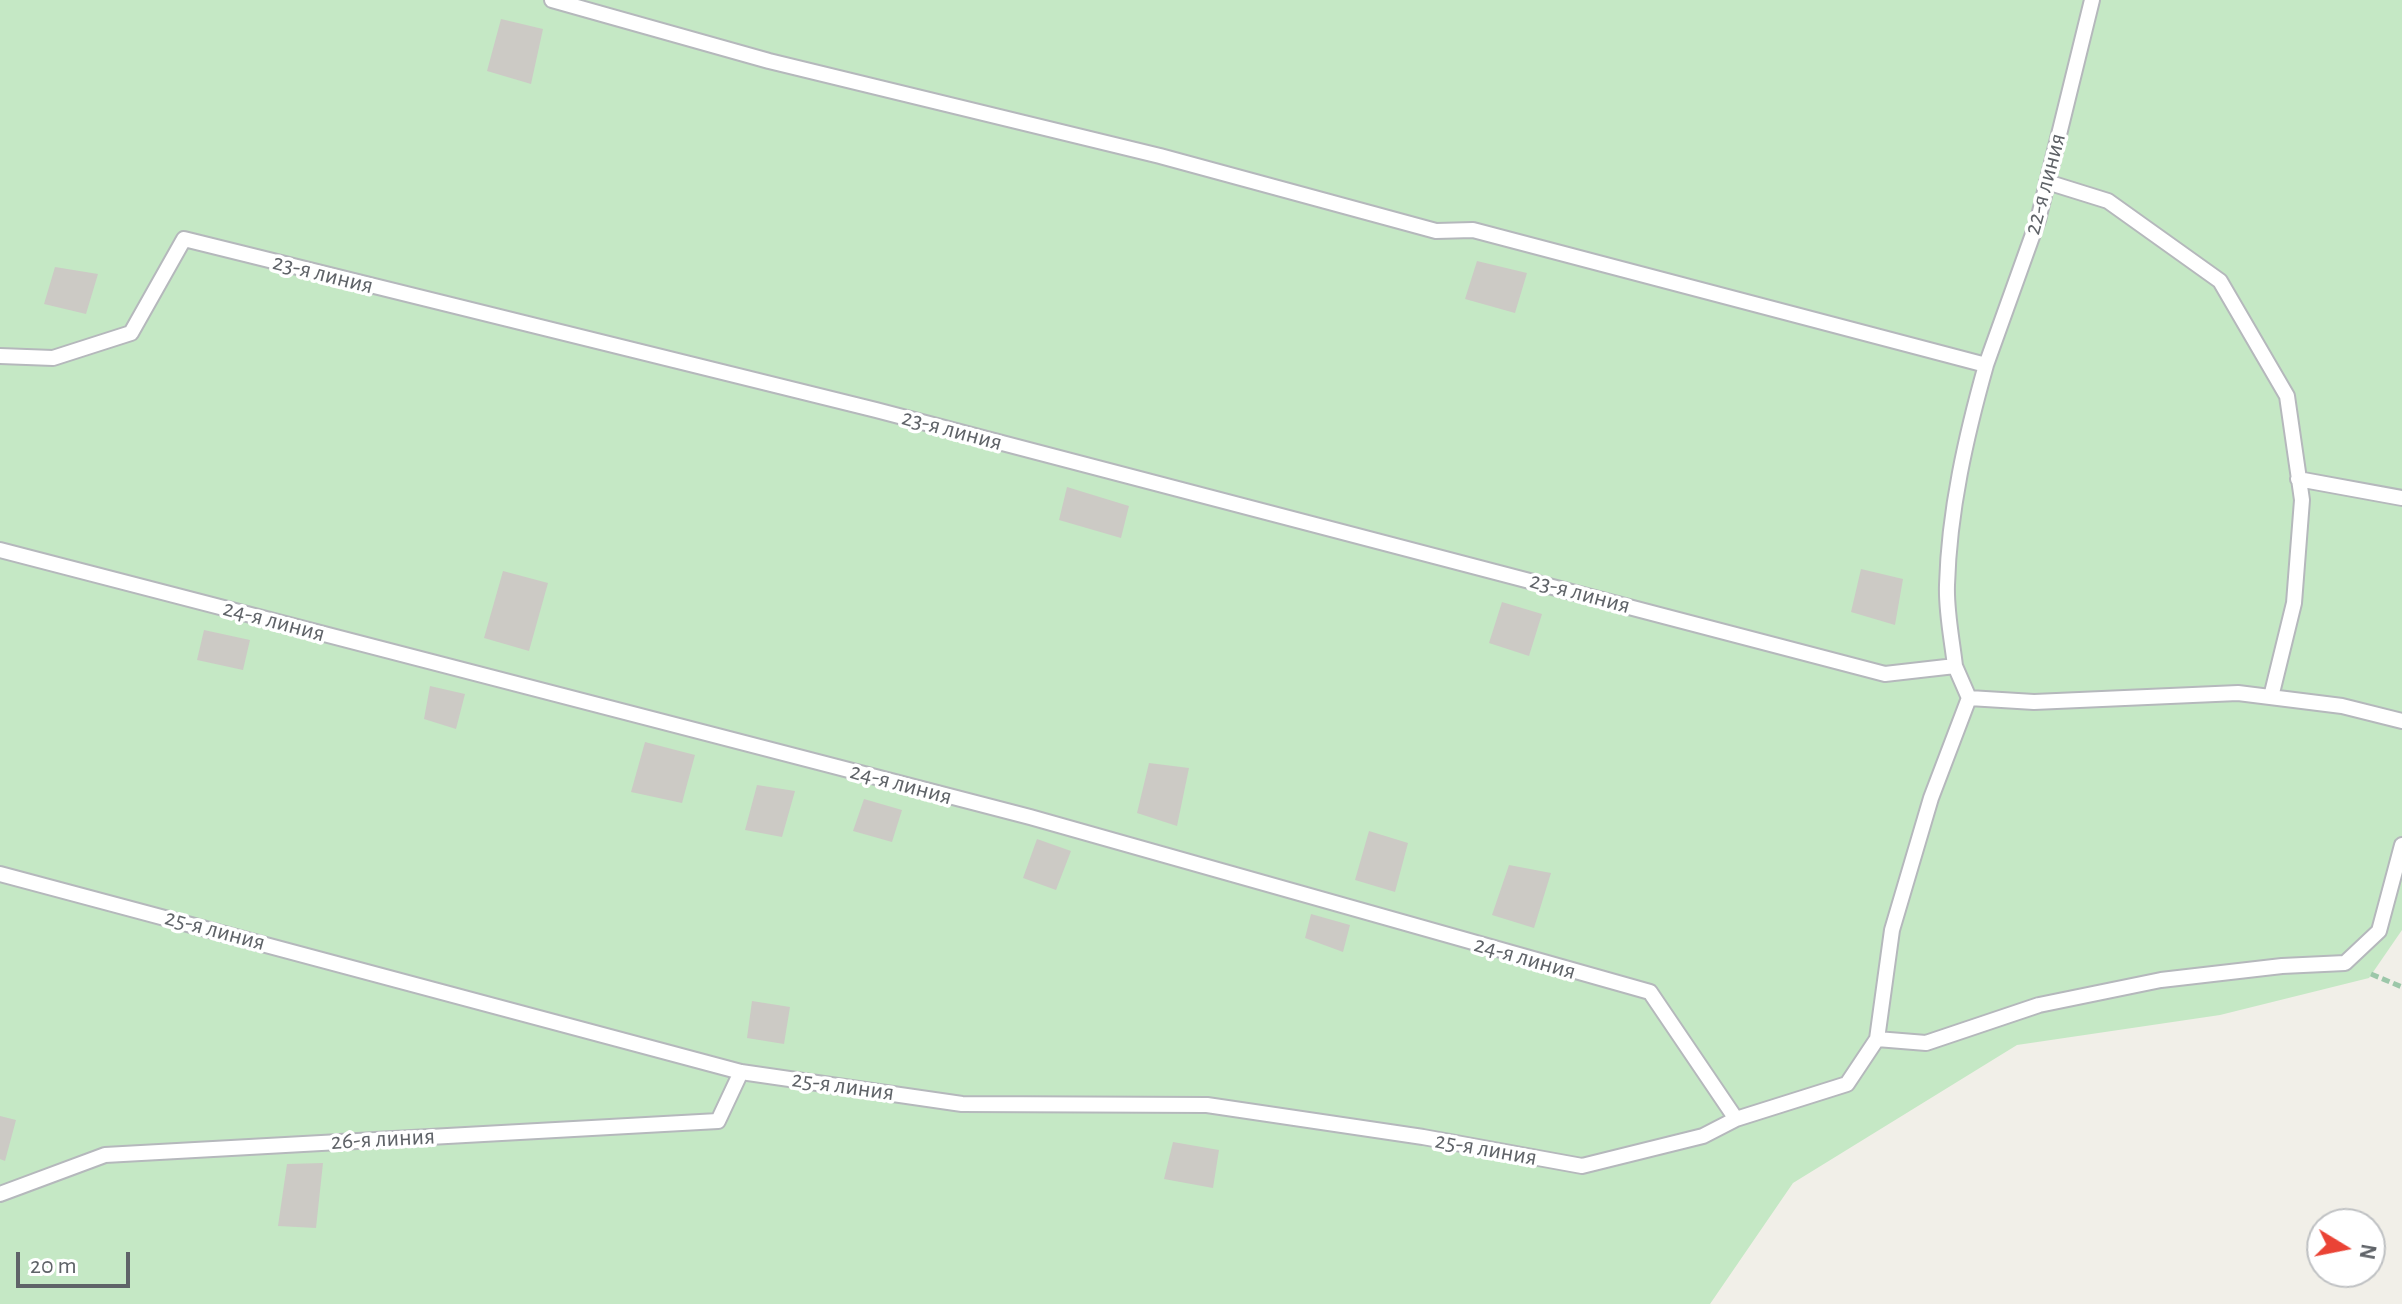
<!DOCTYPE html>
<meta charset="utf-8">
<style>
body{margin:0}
#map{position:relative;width:2402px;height:1304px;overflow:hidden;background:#f1efe8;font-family:"Alegreya Sans",sans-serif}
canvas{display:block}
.north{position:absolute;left:2306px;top:1208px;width:80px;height:80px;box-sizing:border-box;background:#fff;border:2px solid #bfc1c3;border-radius:50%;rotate:100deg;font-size:22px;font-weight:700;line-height:32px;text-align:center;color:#5f6368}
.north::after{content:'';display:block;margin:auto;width:28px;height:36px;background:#ea4335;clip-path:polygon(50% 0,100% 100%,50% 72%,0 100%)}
.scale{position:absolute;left:16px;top:1252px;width:114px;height:36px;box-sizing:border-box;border:4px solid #5f6368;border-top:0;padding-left:10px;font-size:24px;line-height:28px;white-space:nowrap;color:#5f6368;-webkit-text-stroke:6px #fff;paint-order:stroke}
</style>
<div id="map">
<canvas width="2402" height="1304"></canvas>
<div class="north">N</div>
<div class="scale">20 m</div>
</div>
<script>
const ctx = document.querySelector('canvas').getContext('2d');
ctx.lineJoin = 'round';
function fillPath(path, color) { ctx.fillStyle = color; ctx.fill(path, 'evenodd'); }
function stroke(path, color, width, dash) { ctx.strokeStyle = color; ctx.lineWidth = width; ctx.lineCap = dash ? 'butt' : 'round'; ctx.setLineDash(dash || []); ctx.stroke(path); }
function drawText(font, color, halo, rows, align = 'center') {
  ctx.font = font + ' "Alegreya Sans",sans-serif'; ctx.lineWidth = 7; ctx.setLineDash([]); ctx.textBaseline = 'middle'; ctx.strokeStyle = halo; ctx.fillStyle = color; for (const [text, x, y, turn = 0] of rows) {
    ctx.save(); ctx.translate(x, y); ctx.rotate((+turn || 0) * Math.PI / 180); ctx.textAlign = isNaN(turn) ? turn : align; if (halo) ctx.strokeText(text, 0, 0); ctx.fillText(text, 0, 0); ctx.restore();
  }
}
const green = new Path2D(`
 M0 0H2402V930L2369 978 2220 1015 2017 1045 1793 1183 1710 1304H0Z`);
const building = new Path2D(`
 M501 19 543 29 531 84 487 71Z
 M1477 261 1527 273 1515 313 1465 299Z
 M55 267 98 274 86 314 44 304Z
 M1067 487 1129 506 1121 538 1059 520Z
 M1861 569 1903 579 1895 625 1851 612Z
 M503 571 548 583 529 651 484 638Z
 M1502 602 1542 614 1529 656 1489 643Z
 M204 630 250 640 243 670 197 660Z
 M430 686 465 694 456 729 424 719Z
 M645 742 695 755 682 803 631 792Z
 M1149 763 1189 768 1177 826 1137 813Z
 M757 785 795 791 782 837 745 830Z
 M864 799 902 810 892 842 853 831Z
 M1369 831 1408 843 1395 892 1355 880Z
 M1037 839 1071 851 1056 890 1023 878Z
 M1509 865 1551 873 1534 928 1492 915Z
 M1311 914 1350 925 1343 952 1305 938Z
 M752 1001 790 1007 784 1044 747 1038Z
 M0 1116 16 1120 5 1161 0 1159Z
 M1173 1142 1219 1150 1213 1188 1164 1179Z
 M323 1163 316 1228 278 1226 287 1164Z`);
const path = new Path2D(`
 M2371 974 2402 987`);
const service = new Path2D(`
 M552 0 769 61 1160 156 1436 231 1473 230 1986 365C1966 436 1949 511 1947 585 1946 612 1952 639 1955 666
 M2047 182 2108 201 2220 281 2287 396 2302 500 2294 603 2271 697
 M0 356 53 358 131 333 184 239 876 410 1885 674 1955 666 1969 698 1931 798 1892 930 1877 1039 1847 1084 1736 1119 1703 1136 1582 1166 1423 1137 1207 1105 962 1104 741 1072 0 874
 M1986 365 2038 220 2092 0
 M2298 479 2402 498
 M0 550 1030 817 1650 992 1736 1119
 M1969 698 2034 702 2238 693 2342 706 2402 721
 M1877 1039 1926 1043 2039 1005 2161 980 2282 966 2345 963 2379 931 2402 845
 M0 1194 105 1155 718 1121 741 1072`);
const streetNames = [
 ["22-я линия",2045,184,-75],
 ["23-я линия",323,274,14],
 ["23-я линия",952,430,15],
 ["23-я линия",1580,593,15],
 ["24-я линия",274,621,15],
 ["24-я линия",901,784,15],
 ["25-я линия",215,930,15],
 ["24-я линия",1525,958,16],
 ["25-я линия",843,1086,8],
 ["26-я линия",383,1139,-3],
 ["25-я линия",1486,1149,10]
];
fillPath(green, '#c5e8c5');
fillPath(building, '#cccac5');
stroke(service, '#b5b8bc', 18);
stroke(path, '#9cc7a9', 5, [8, 4]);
stroke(service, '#fff', 14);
drawText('24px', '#5f6368', '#fff', streetNames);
</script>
